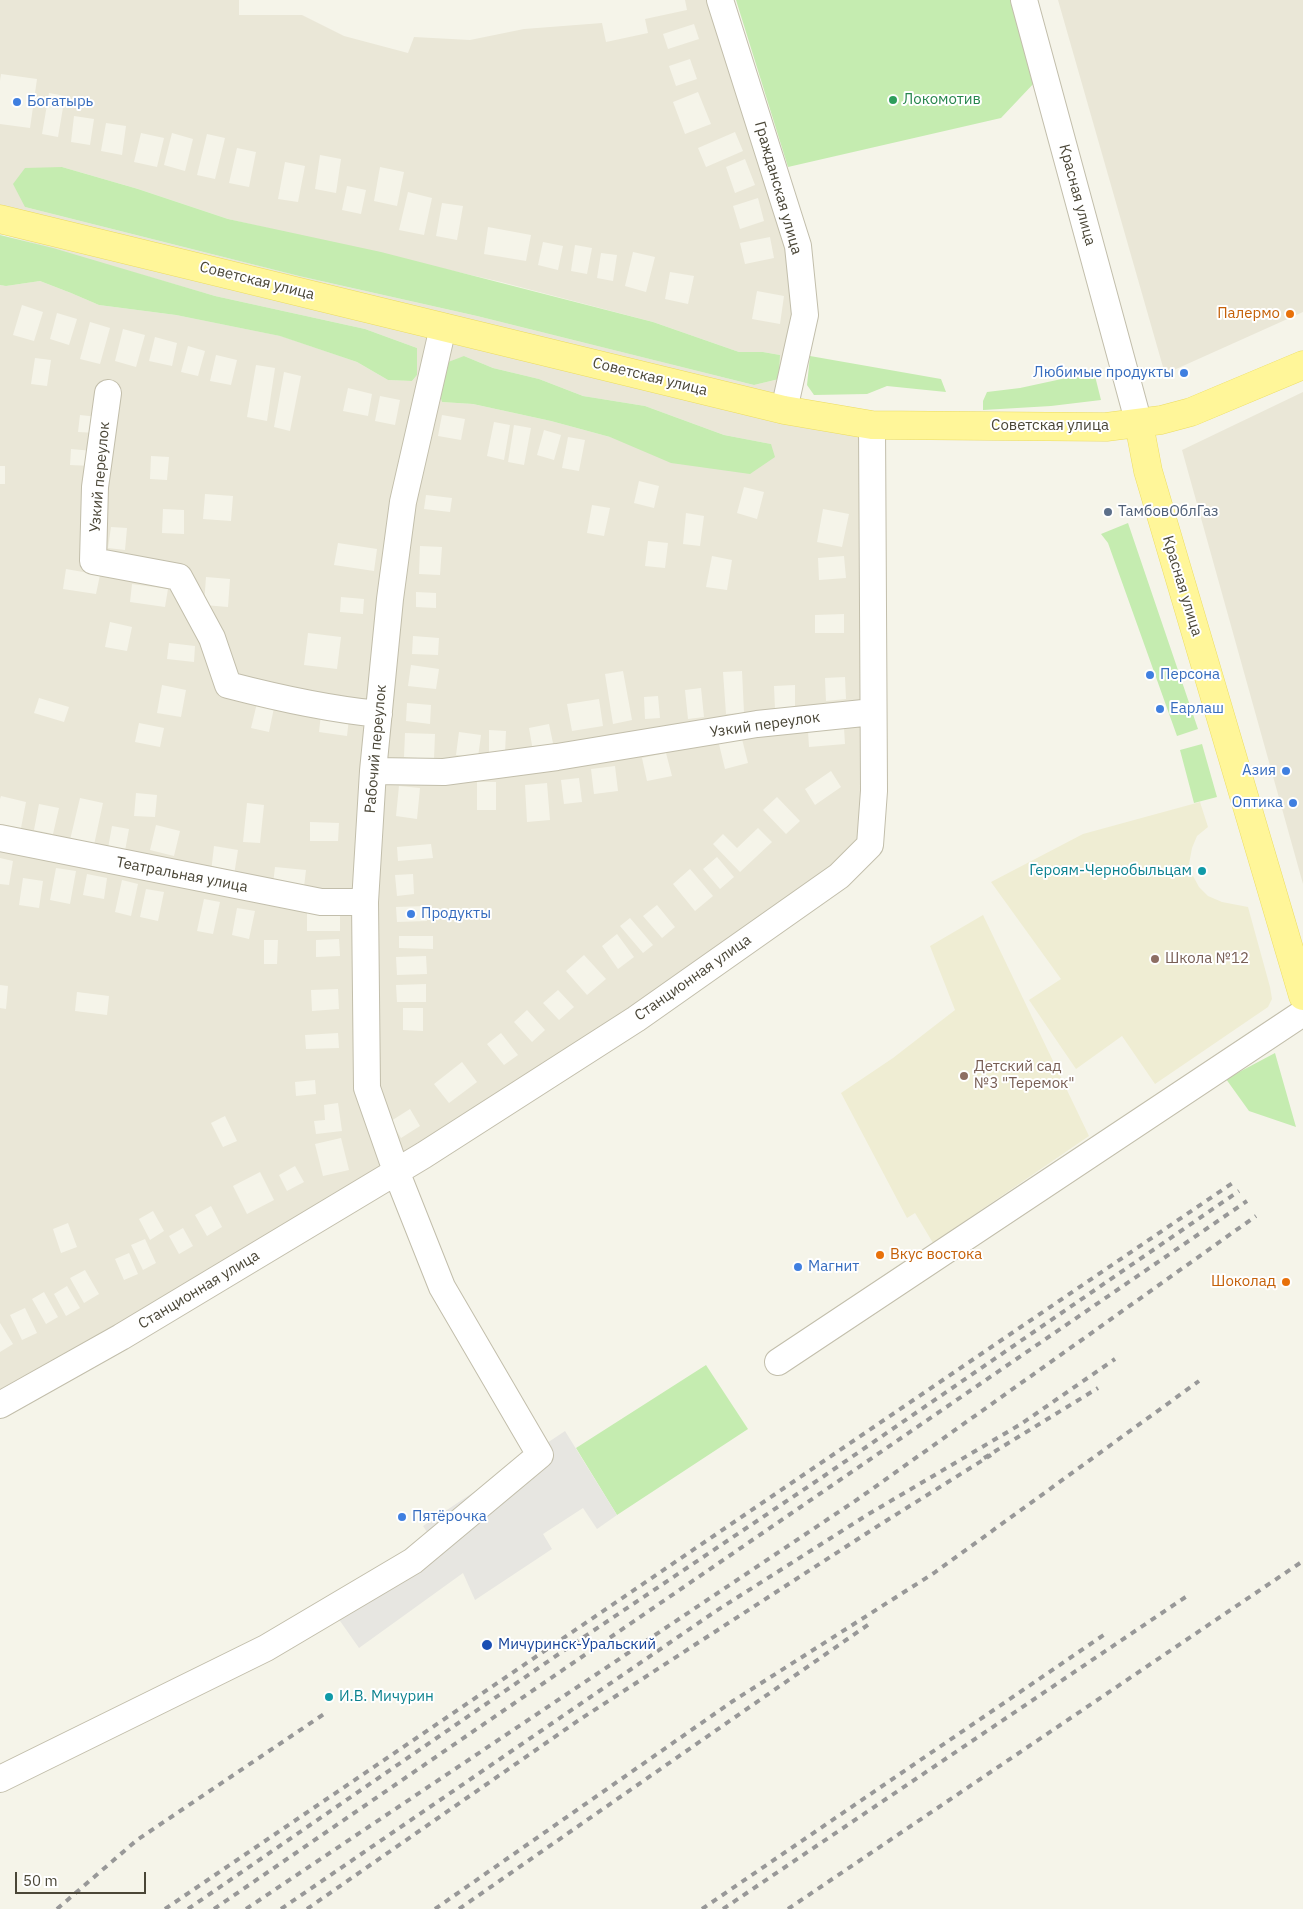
<!DOCTYPE html>
<meta charset="utf-8">
<style>
body{margin:0}
#map{position:relative;width:1303px;height:1909px;overflow:hidden;background:#f5f4e9;font-family:"IBM Plex Sans",sans-serif}
canvas{display:block}
.scale{position:absolute;left:15px;top:1872px;width:131px;height:22px;box-sizing:border-box;border:2px solid #4a4637;border-top:0;padding-left:6px;font-size:15px;line-height:18px;white-space:nowrap;color:#4a4637;-webkit-text-stroke:4px #fff;paint-order:stroke}
</style>
<div id="map">
<canvas width="1303" height="1909"></canvas>
<div class="scale">50 m</div>
</div>
<script>
const ctx = document.querySelector('canvas').getContext('2d');
ctx.lineJoin = 'round';
function fillPath(path, color) { ctx.fillStyle = color; ctx.fill(path, 'evenodd'); }
function stroke(path, color, width, dash) { ctx.strokeStyle = color; ctx.lineWidth = width; ctx.lineCap = dash ? 'butt' : 'round'; ctx.setLineDash(dash || []); ctx.stroke(path); }
function drawText(font, color, halo, rows, align = 'center') {
  ctx.font = font + ' "IBM Plex Sans",sans-serif'; ctx.lineWidth = 4; ctx.setLineDash([]); ctx.textBaseline = 'middle'; ctx.strokeStyle = halo; ctx.fillStyle = color; for (const [text, x, y, turn = 0] of rows) {
    ctx.save(); ctx.translate(x, y); ctx.rotate((+turn || 0) * Math.PI / 180); ctx.textAlign = isNaN(turn) ? turn : align; if (halo) ctx.strokeText(text, 0, 0); ctx.fillText(text, 0, 0); ctx.restore();
  }
}
const residential = new Path2D(`
 M0 0H239V15H302L344 36 408 53 414 37 470 40 524 29 602 23 606 42 648 33 645 19 687 10 685 0H720L798 246 784 410 872 425 870 845 636 1019 0 1405V1352L13 1344 0 1323V1008L6 1009 8 986 0 985V884L9 885 13 861 0 858V824L21 828 26 802 1 796 0 799V484H5V466H0V285L6 286 40 281 71 293 99 305 176 315 281 336 357 362 388 380 412 381 417 375V348L365 329 215 296 4 235H0V124L30 128 37 79 1 74 0 81ZM694 24 699 39 668 49 663 34ZM690 59 697 79 676 86 669 66ZM698 92 711 124 685 134 673 102ZM49 93 65 96 58 137 42 134ZM74 116 94 119 90 145 71 142ZM106 123 126 126 122 155 101 151ZM735 132 743 151 706 167 698 148ZM141 133 164 138 157 167 134 162ZM172 133 193 139 185 171 164 165ZM207 134 225 138 215 179 197 175ZM237 148 256 152 249 187 229 183ZM320 155 341 159 336 193 315 189ZM745 159 755 185 735 193 726 167ZM285 162 305 166 298 202 278 199ZM62 167 138 189 228 219 501 282 653 322 739 352H763L780 355 779 379 754 385 477 316 299 276 25 207ZM380 167 404 172 397 206 374 201ZM347 186 366 190 361 214 342 210ZM408 192 432 198 424 235 399 230ZM758 198 764 221 740 229 733 206ZM442 203 463 206 457 240 436 236ZM488 227 531 235 526 261 484 254ZM770 237 774 258 745 264 740 243ZM543 242 563 246 558 270 538 265ZM575 245 592 248 587 274 571 271ZM633 252 655 257 646 292 625 286ZM601 253 617 255 613 281 597 278ZM670 272 694 276 688 304 665 299ZM757 291 784 296 780 324 752 319ZM22 305 43 312 34 341 13 335ZM57 313 77 319 69 345 50 339ZM90 322 110 328 100 364 80 359ZM123 329 145 335 136 367 115 361ZM155 337 177 343 172 366 149 361ZM188 346 205 351 198 376 181 372ZM216 355 237 360 231 385 210 381ZM464 356 493 368 539 379 583 396 645 406 724 435 771 444 610 437 551 421 473 404 442 402ZM35 358 51 360 47 386 31 384ZM256 365 275 368 267 421 247 417ZM284 372 301 376 290 431 274 427ZM348 388 372 394 368 416 343 411ZM380 396 400 400 395 425 375 421ZM80 415 98 417 96 433 78 432ZM442 415 465 419 461 440 438 436ZM494 422 510 425 504 460 487 456ZM514 425 531 428 524 465 508 462ZM544 430 561 435 554 460 537 455ZM568 437 585 440 579 471 562 468ZM71 449 93 451 92 466 70 465ZM151 456 169 457 167 480 150 479ZM639 481 659 486 654 508 634 503ZM744 487 764 492 757 519 737 513ZM205 494 233 496 231 521 203 519ZM426 495 452 498 450 512 424 509ZM592 505 610 508 604 536 587 533ZM163 509 184 510V534L162 533ZM823 509 849 514 842 547 817 542ZM686 513 704 516 700 546 683 544ZM111 527 127 528 125 550 108 548ZM648 541 668 543 665 568 645 566ZM338 543 377 549 374 571 334 565ZM420 546 442 547 440 575 419 574ZM712 556 732 560 727 590 706 587ZM844 556 846 578 819 580 818 558ZM66 569 100 575 96 594 63 589ZM206 577 230 579 228 607 204 605ZM132 584 168 589 165 607 130 602ZM416 592 436 593V608L416 607ZM341 597 364 599 363 614 340 612ZM844 614V633H815V615ZM110 622 132 627 127 651 105 647ZM308 633 341 637 337 669 304 665ZM413 636 439 638 438 655 412 654ZM169 643 195 646 194 662 167 659ZM411 665 439 669 436 689 408 686ZM623 671 632 720 613 724 605 674ZM742 671 744 713 726 714 723 672ZM845 677 846 699 826 701 825 678ZM162 685 186 690 181 717 157 713ZM795 685V709H775L774 686ZM701 688 704 717 688 719 685 690ZM658 696 660 718 645 719 644 697ZM39 698 69 707 64 722 34 713ZM258 699 275 703 269 732 251 728ZM599 699 603 726 572 731 567 704ZM407 703 431 705 430 724 406 721ZM321 714 349 718 347 736 319 732ZM139 723 164 728 160 747 135 742ZM549 724 554 748 533 751 529 728ZM844 728 845 744 809 747 808 731ZM489 730 506 731 505 753H489ZM459 732 481 735 478 757 456 755ZM405 733 435 734 434 759 404 757ZM741 735 748 763 725 769 718 740ZM666 753 672 776 647 781 642 758ZM615 766 618 791 594 794 591 769ZM831 771 841 787 815 805 805 789ZM579 778 582 802 564 804 561 780ZM477 782H496V810H477ZM547 783 550 820 527 822 525 785ZM399 786 420 788 417 819 396 816ZM136 793 157 795 155 817 134 816ZM777 797 800 821 786 834 763 810ZM80 798 103 803 94 845 70 840ZM247 803 264 805 260 843 243 842ZM39 804 59 808 53 834 34 830ZM310 822 339 823 338 841H310ZM156 825 180 831 174 856 150 850ZM112 826 129 829 125 851 108 848ZM758 828 772 842 740 872 713 844 723 834 737 848ZM431 844 433 858 398 861 397 847ZM214 846 238 850 234 875 211 872ZM717 857 734 877 720 889 703 869ZM275 867 306 870 304 887 273 884ZM56 868 76 871 70 904 50 900ZM690 869 713 896 695 911 673 884ZM87 874 107 878 104 899 83 895ZM413 874 414 894 397 896 395 875ZM23 878 43 881 39 908 19 905ZM122 880 138 884 131 916 115 912ZM146 889 164 892 158 921 140 917ZM204 899 220 902 213 934 197 931ZM657 905 675 927 662 938 643 916ZM426 906 427 921 397 922 396 907ZM237 908 255 911 249 939 232 935ZM307 913H340V931H307ZM630 918 653 945 643 953 620 926ZM617 934 634 957 618 969 602 946ZM399 936H433V949L399 948ZM339 939 340 956 316 957V940ZM264 940H278L277 964H264ZM584 955 606 979 587 995 566 971ZM426 956 427 974 397 975 396 957ZM426 984V1002H397L396 985ZM338 989 339 1009 312 1011 311 990ZM558 990 574 1007 559 1020 543 1003ZM77 992 109 996 107 1015 75 1011ZM403 1008H423V1031L403 1030ZM527 1010 545 1030 532 1042 514 1022ZM338 1033 339 1048 306 1049 305 1035ZM501 1033 518 1055 504 1065 487 1044ZM462 1062 477 1082 449 1103 434 1084ZM315 1080 316 1094 296 1096 295 1082ZM338 1103 342 1131 316 1134 314 1121 325 1120 324 1105ZM410 1109 420 1126 401 1138 391 1121ZM225 1116 237 1141 223 1147 211 1123ZM341 1138 349 1170 323 1176 315 1144ZM295 1166 304 1182 287 1191 279 1175ZM260 1172 274 1200 247 1214 233 1186ZM211 1206 222 1227 207 1236 195 1215ZM153 1211 164 1231 150 1240 139 1219ZM68 1223 77 1247 61 1253 53 1229ZM183 1228 193 1246 179 1254 169 1236ZM145 1239 156 1263 143 1270 131 1245ZM129 1253 138 1274 124 1280 115 1259ZM85 1270 99 1294 84 1303 70 1278ZM67 1286 80 1308 66 1316 54 1294ZM44 1292 58 1317 46 1324 32 1299ZM25 1308 37 1333 22 1340 10 1315Z
 M1058 0H1303V312L1165 374Z
 M1303 392V884L1182 450Z`);
const education = new Path2D(`
 M1200 802 1208 827 1197 836 1192 848 1189 864 1192 874 1199 887 1208 896 1222 902 1248 907 1270 987 1272 999 1268 1007 1155 1084 1122 1036 1076 1069 1029 1000 1061 979 991 882 1083 834Z
 M983 915 1089 1136 933 1243 915 1213 907 1218 841 1093 893 1058 955 1010 930 946Z`);
const green = new Path2D(`
 M736 0H1013L1036 81 1001 118 788 167Z
 M62 167 138 189 228 219 381 252 653 322 739 352H763L780 355 779 379 754 385 477 316 299 276 25 207 13 184 25 168Z
 M0 235 53 248 215 296 365 329 417 348V375L412 381 388 380 357 362 280 336 176 315 99 305 71 293 40 281 6 286 0 285Z
 M464 356 493 368 539 379 583 396 645 406 724 435 771 444 775 457 750 474 671 463 610 437 551 421 473 404 442 402 437 385 443 364Z
 M810 356 941 379 946 392 887 386 867 394 814 395 807 385Z
 M1094 372 1101 400 1051 406 983 410V401L987 392 1020 388Z
 M1128 523 1198 729 1177 736 1108 543 1101 534Z
 M1202 744 1217 797 1194 803 1180 750Z
 M1275 1053 1296 1127 1249 1111 1226 1079Z
 M706 1365 748 1429 617 1515 576 1448Z`);
const parking = new Path2D(`
 M565 1431 617 1515 597 1529 583 1508 543 1534 552 1549 475 1600 463 1573 359 1648 326 1601 431 1538 423 1526Z`);
const minor = new Path2D(`
 M720 0 798 246 805 315 784 410
 M1024 0 1139 424
 M108 393 95 487 93 561 179 577 212 638 228 685C278 698 327 709 379 714
 M373 771 444 772 557 757 757 724 873 712
 M0 838 321 902H365
 M778 1362 1303 1013
 M0 1405 121 1337 424 1155 636 1019 839 876 870 845 874 791 872 425
 M0 1779 266 1648 413 1561 540 1455 442 1287 396 1171 367 1088 365 902 373 771 390 599 403 502 443 327`);
const major = new Path2D(`
 M0 219 784 410 872 425 1106 427 1161 420 1191 412 1303 365
 M1139 424 1148 471 1303 996`);
const rail = new Path2D(`
 M984 1458 1098 1388
 M57 1909 137 1840 327 1712
 M165 1909 1234 1182
 M188 1909 566 1649 824 1476 1239 1191
 M214 1909 1247 1201
 M246 1909 858 1499 1256 1216
 M281 1909 716 1611 867 1515 1021 1424 1115 1359
 M307 1909 579 1720 881 1524 991 1455
 M435 1909 733 1701 934 1573 1199 1381
 M459 1909 872 1622
 M702 1909 1108 1632
 M723 1909 1190 1594
 M788 1909 1303 1561`);
const markers = [
 [893,100,5,"#2e9e5b"],
 [17,102,5,"#3f7fe0"],
 [1290,314,5,"#e8710a"],
 [1184,373,5,"#3f7fe0"],
 [1108,512,5,"#5c6f8a"],
 [1150,675,5,"#3f7fe0"],
 [1160,709,5,"#3f7fe0"],
 [1286,771,5,"#3f7fe0"],
 [1293,803,5,"#3f7fe0"],
 [1202,871,5,"#0f9aa8"],
 [411,914,5,"#3f7fe0"],
 [1155,959,5,"#8d6e63"],
 [964,1076,5,"#8d6e63"],
 [880,1255,5,"#e8710a"],
 [798,1267,5,"#3f7fe0"],
 [1286,1282,5,"#e8710a"],
 [402,1517,5,"#3f7fe0"],
 [487,1645,6,"#1a4fb4"],
 [329,1697,5,"#0f9aa8"]
];
const leisureNames = [
 ["Локомотив",903,100]
];
const shopNames = [
 ["Богатырь",27,102],
 ["Любимые продукты",1174,373,"right"],
 ["Персона",1160,675],
 ["Еарлаш",1170,709],
 ["Азия",1276,771,"right"],
 ["Оптика",1283,803,"right"],
 ["Продукты",421,914],
 ["Магнит",808,1267],
 ["Пятёрочка",412,1517]
];
const streetNames = [
 ["Гражданская улица",778,188,74],
 ["Красная улица",1077,195,75],
 ["Советская улица",257,281,14],
 ["Советская улица",650,377,14],
 ["Советская улица",1050,426],
 ["Узкий переулок",100,477,-85],
 ["Красная улица",1182,586,73],
 ["Узкий переулок",765,725,-8],
 ["Рабочий переулок",376,749,-85],
 ["Театральная улица",182,875,11],
 ["Станционная улица",693,978,-35],
 ["Станционная улица",199,1290,-31]
];
const foodNames = [
 ["Палермо",1280,314],
 ["Вкус востока",890,1255,"left"],
 ["Шоколад",1276,1282]
];
const serviceNames = [
 ["ТамбовОблГаз",1118,512]
];
const cultureNames = [
 ["Героям-Чернобыльцам",1192,871],
 ["И.В. Мичурин",339,1697,"left"]
];
const educationNames = [
 ["Школа №12",1165,959],
 ["Детский сад",974,1067],
 ["№3 \"Теремок\"",974,1084]
];
const transitNames = [
 ["Мичуринск-Уральский",498,1645]
];
fillPath(residential, '#eae7d7');
fillPath(education, '#efedd3');
fillPath(green, '#c5ecb0');
fillPath(parking, '#e7e6e1');
stroke(minor, '#c2beab', 28);
stroke(major, '#ebdc62', 29);
stroke(minor, '#fff', 26);
stroke(major, '#fff699', 28);
stroke(rail, '#989898', 4, [6, 6]);
for (const [x, y, r, color] of markers) { const dot = new Path2D(); dot.arc(x, y, r, 0, 2 * Math.PI); ctx.fillStyle = color; ctx.fill(dot); stroke(dot, '#fff', 2); }
drawText('15px', '#27864d', '#fff', leisureNames, 'left');
drawText('15px', '#366cbe', '#fff', shopNames, 'left');
drawText('15px', '#4a4637', '#fff', streetNames);
drawText('15px', '#c56008', '#fff', foodNames, 'right');
drawText('15px', '#4e5e75', '#fff', serviceNames, 'left');
drawText('15px', '#0d838f', '#fff', cultureNames, 'right');
drawText('15px', '#785e54', '#fff', educationNames, 'left');
drawText('15px', '#164399', '#fff', transitNames, 'left');
</script>
